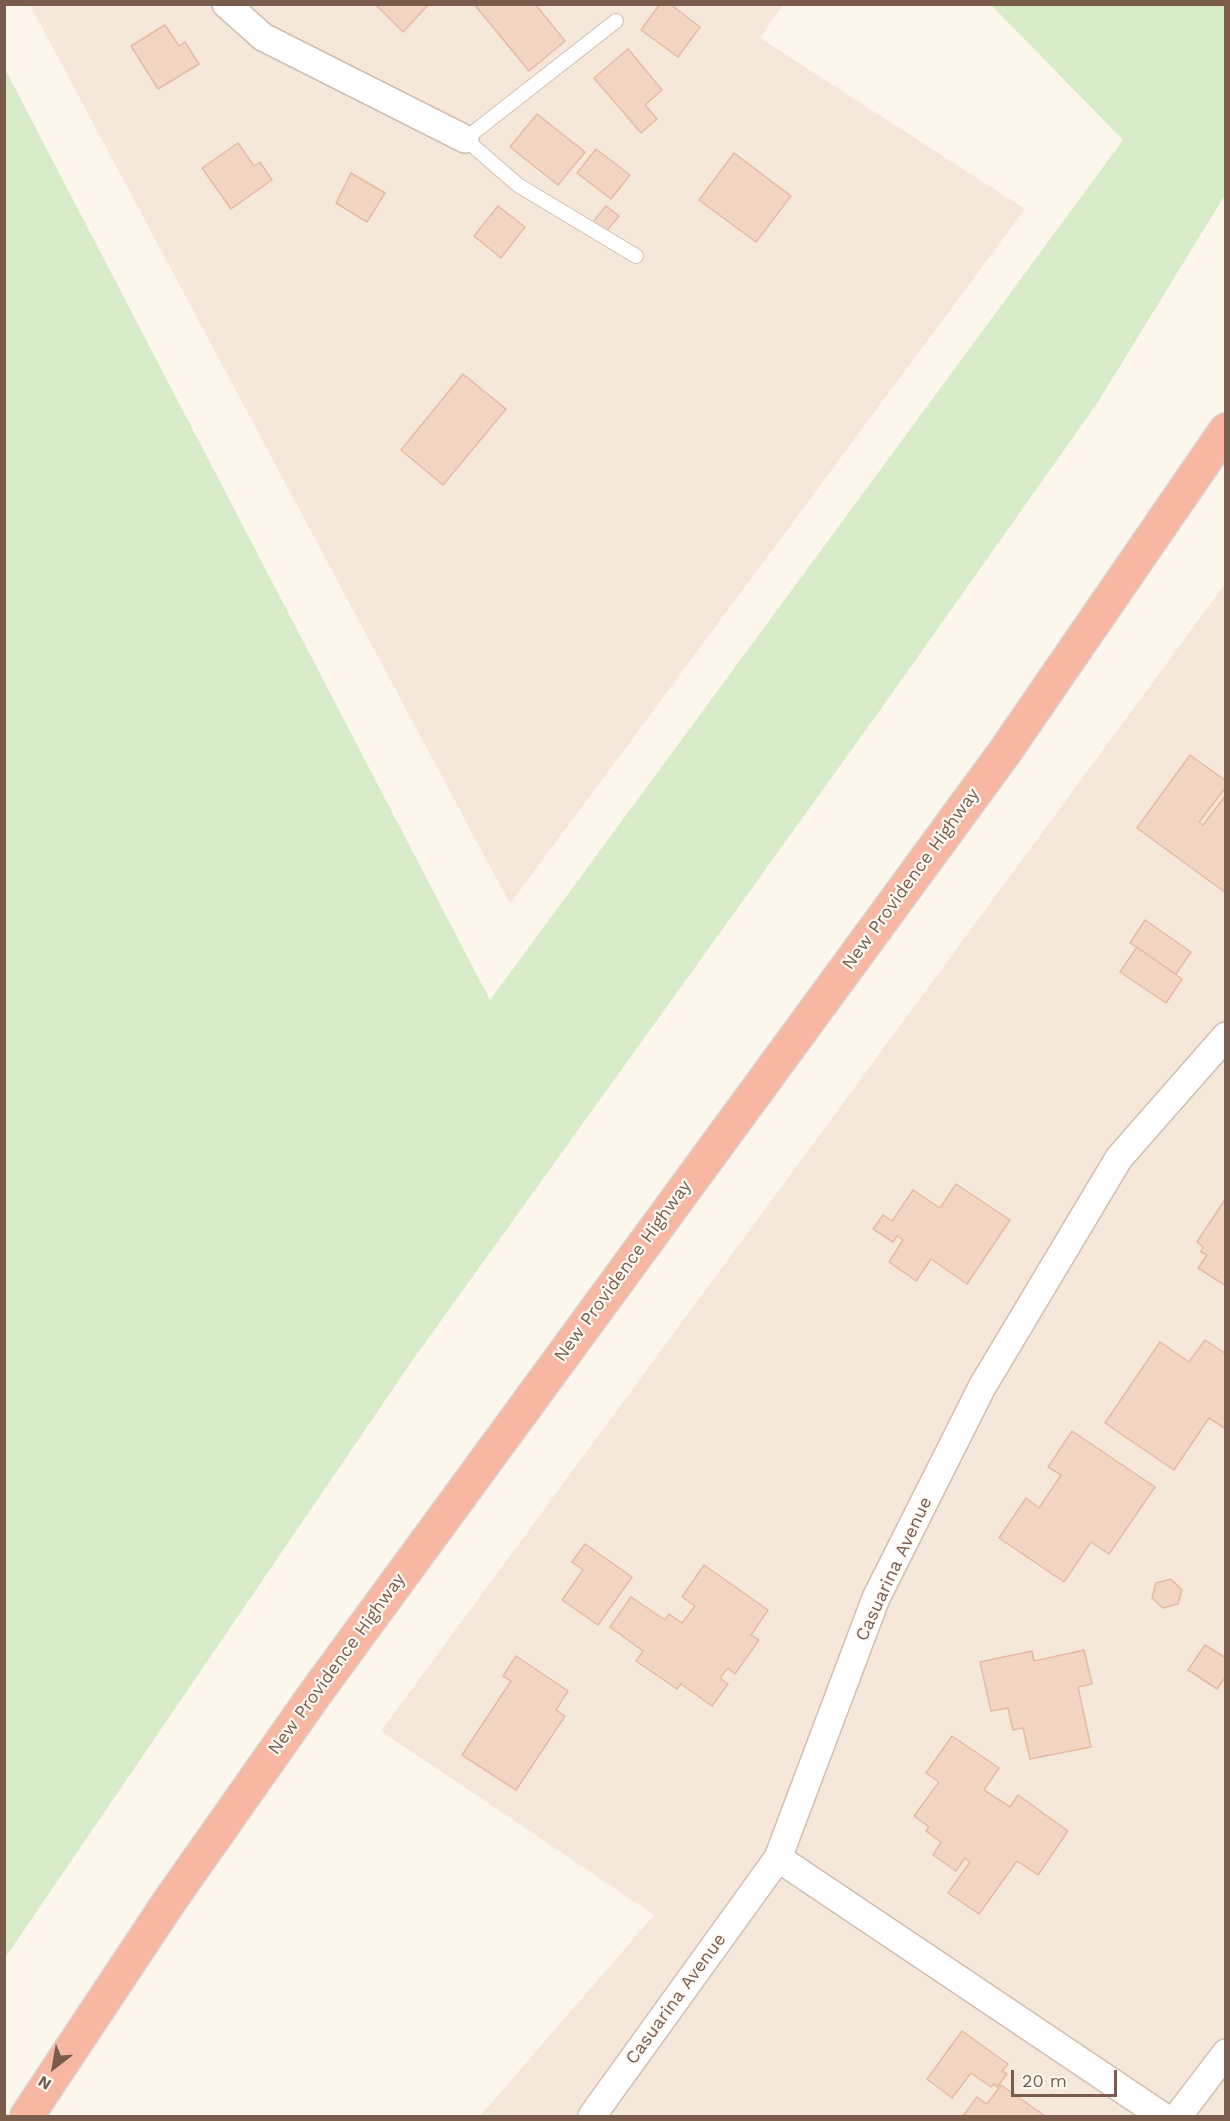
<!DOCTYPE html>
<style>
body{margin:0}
#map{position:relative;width:1230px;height:2121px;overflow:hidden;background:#fdf6ec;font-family:"Work Sans",sans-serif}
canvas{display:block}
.frame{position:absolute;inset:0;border:6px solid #7a5c4d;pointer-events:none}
.north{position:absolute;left:24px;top:2037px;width:60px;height:60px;-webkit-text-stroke:4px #fffaf3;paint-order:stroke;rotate:211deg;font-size:16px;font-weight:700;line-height:24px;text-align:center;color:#7a5c4d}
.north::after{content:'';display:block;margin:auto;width:21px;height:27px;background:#7a5c4d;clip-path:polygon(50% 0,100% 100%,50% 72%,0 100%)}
.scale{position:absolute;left:1011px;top:2070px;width:106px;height:27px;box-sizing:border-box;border:3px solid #7a5c4d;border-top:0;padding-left:8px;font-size:18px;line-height:21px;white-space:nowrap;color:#7a5c4d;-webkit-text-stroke:4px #fffaf3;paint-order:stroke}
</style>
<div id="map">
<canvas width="1230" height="2121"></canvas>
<div class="frame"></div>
<div class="north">N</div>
<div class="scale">20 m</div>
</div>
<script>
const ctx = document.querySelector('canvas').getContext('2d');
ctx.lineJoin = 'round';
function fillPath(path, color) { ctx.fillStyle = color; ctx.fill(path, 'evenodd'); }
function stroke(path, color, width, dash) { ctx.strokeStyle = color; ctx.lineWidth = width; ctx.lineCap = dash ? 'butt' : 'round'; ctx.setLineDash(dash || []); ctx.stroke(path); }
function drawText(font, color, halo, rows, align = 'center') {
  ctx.font = font + ' "Work Sans",sans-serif'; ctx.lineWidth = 4.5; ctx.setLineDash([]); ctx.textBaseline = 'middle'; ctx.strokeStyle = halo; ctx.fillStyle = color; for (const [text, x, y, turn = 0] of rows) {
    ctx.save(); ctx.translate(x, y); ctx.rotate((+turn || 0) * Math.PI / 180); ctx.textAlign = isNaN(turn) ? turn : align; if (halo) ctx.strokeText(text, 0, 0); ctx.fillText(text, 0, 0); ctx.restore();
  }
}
const residential = new Path2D(`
 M30 5H783L760 38 1025 209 510 904Z
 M1225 584V2116H480L654 1915 381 1731Z`);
const green = new Path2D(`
 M991 5H1225V195L1098 402 888 699 412 1361 5 1958V69L490 1000 1123 140Z`);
const building = new Path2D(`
 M375 4H429L403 32Z
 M474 4H535L565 41 529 71Z
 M660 4H670L700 27 678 57 641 30Z
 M165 25 179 46 185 42 199 64 158 89 131 46Z
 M628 49 662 90 645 105 657 119 641 133 594 78Z
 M537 114 585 152 558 185 510 147Z
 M238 143 254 166 260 162 272 180 231 209 202 168Z
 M596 149 630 175 611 199 577 173Z
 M734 153 791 196 756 242 699 200Z
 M351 173 385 193 367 222 336 203Z
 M498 206 525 227 501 258 474 236Z
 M606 206 619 216 605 233 592 223Z
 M463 374 506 409 443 485 401 450Z
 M1190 755 1226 781V787L1199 822 1203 825 1226 795V893L1137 828Z
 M1145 920 1191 952 1176 974 1130 943Z
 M1137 947 1182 979 1166 1003 1120 972Z
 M956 1184 1010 1220 967 1284 931 1259 916 1281 889 1262 903 1240 897 1236 893 1242 873 1229 883 1215 892 1221 913 1190 940 1208Z
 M1226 1198V1286L1198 1268 1207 1255 1201 1252 1203 1247 1197 1242Z
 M1205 1340 1226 1354V1429L1209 1418 1174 1470 1105 1423 1160 1342 1189 1362Z
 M1072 1431 1155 1487 1109 1554 1091 1542 1064 1582 999 1538 1026 1498 1039 1508 1061 1475 1048 1467Z
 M585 1544 632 1577 598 1625 562 1600 583 1570 572 1562Z
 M704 1565 768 1610 751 1635 759 1640 735 1674 728 1668 720 1678 728 1684 712 1706 681 1684 677 1689 636 1661 643 1651 610 1627 631 1597 665 1620 669 1614 682 1623 695 1606 682 1597Z
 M1171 1579 1182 1590 1178 1604 1163 1608 1152 1598 1156 1583Z
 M1205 1645 1226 1658V1676L1217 1689 1188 1670Z
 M1084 1650 1092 1684 1078 1687 1091 1747 1030 1759 1023 1728 1013 1730 1008 1708 991 1711 980 1662 1032 1651 1034 1661Z
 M516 1656 568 1691 556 1710 565 1716 516 1790 462 1755 511 1681 503 1676Z
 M952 1736 999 1768 984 1790 1010 1807 1018 1795 1068 1831 1038 1875 1017 1861 979 1914 948 1893 970 1862 965 1858 956 1871 933 1855 941 1842 926 1831 929 1827 914 1816 939 1782 926 1773Z
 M962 2031 1008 2064 1002 2071 1007 2074 997 2087 994 2084 991 2087 971 2073 952 2098 927 2079Z
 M1001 2085 1045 2116H963L977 2097 987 2104Z`);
const lane = new Path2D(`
 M616 21 465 139 518 185 636 256`);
const street = new Path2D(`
 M226 4 263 37 465 139
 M778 1858 1162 2116
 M592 2116 778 1858 876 1598 982 1387 1119 1158 1226 1036
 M1178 2116 1226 2053`);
const highway = new Path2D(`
 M27 2116 169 1902 315 1694 1004 753 1226 430`);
const streetNames = [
 ["New Providence Highway",911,879,-54],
 ["New Providence Highway",623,1271,-54],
 ["Casuarina Avenue",894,1569,-65],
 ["New Providence Highway",337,1664,-54],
 ["Casuarina Avenue",676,1999,-54]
];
fillPath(residential, '#f5e8da');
fillPath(green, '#d8ecc9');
fillPath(building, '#f3d5c3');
stroke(building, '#e6bba3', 1.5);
stroke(lane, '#d1beb0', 16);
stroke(street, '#d1beb0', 30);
stroke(highway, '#dad1cd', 36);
stroke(lane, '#fff', 14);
stroke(street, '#fff', 27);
stroke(highway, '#f7b7a3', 33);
drawText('18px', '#7a5c4d', '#fffaf3', streetNames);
</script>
